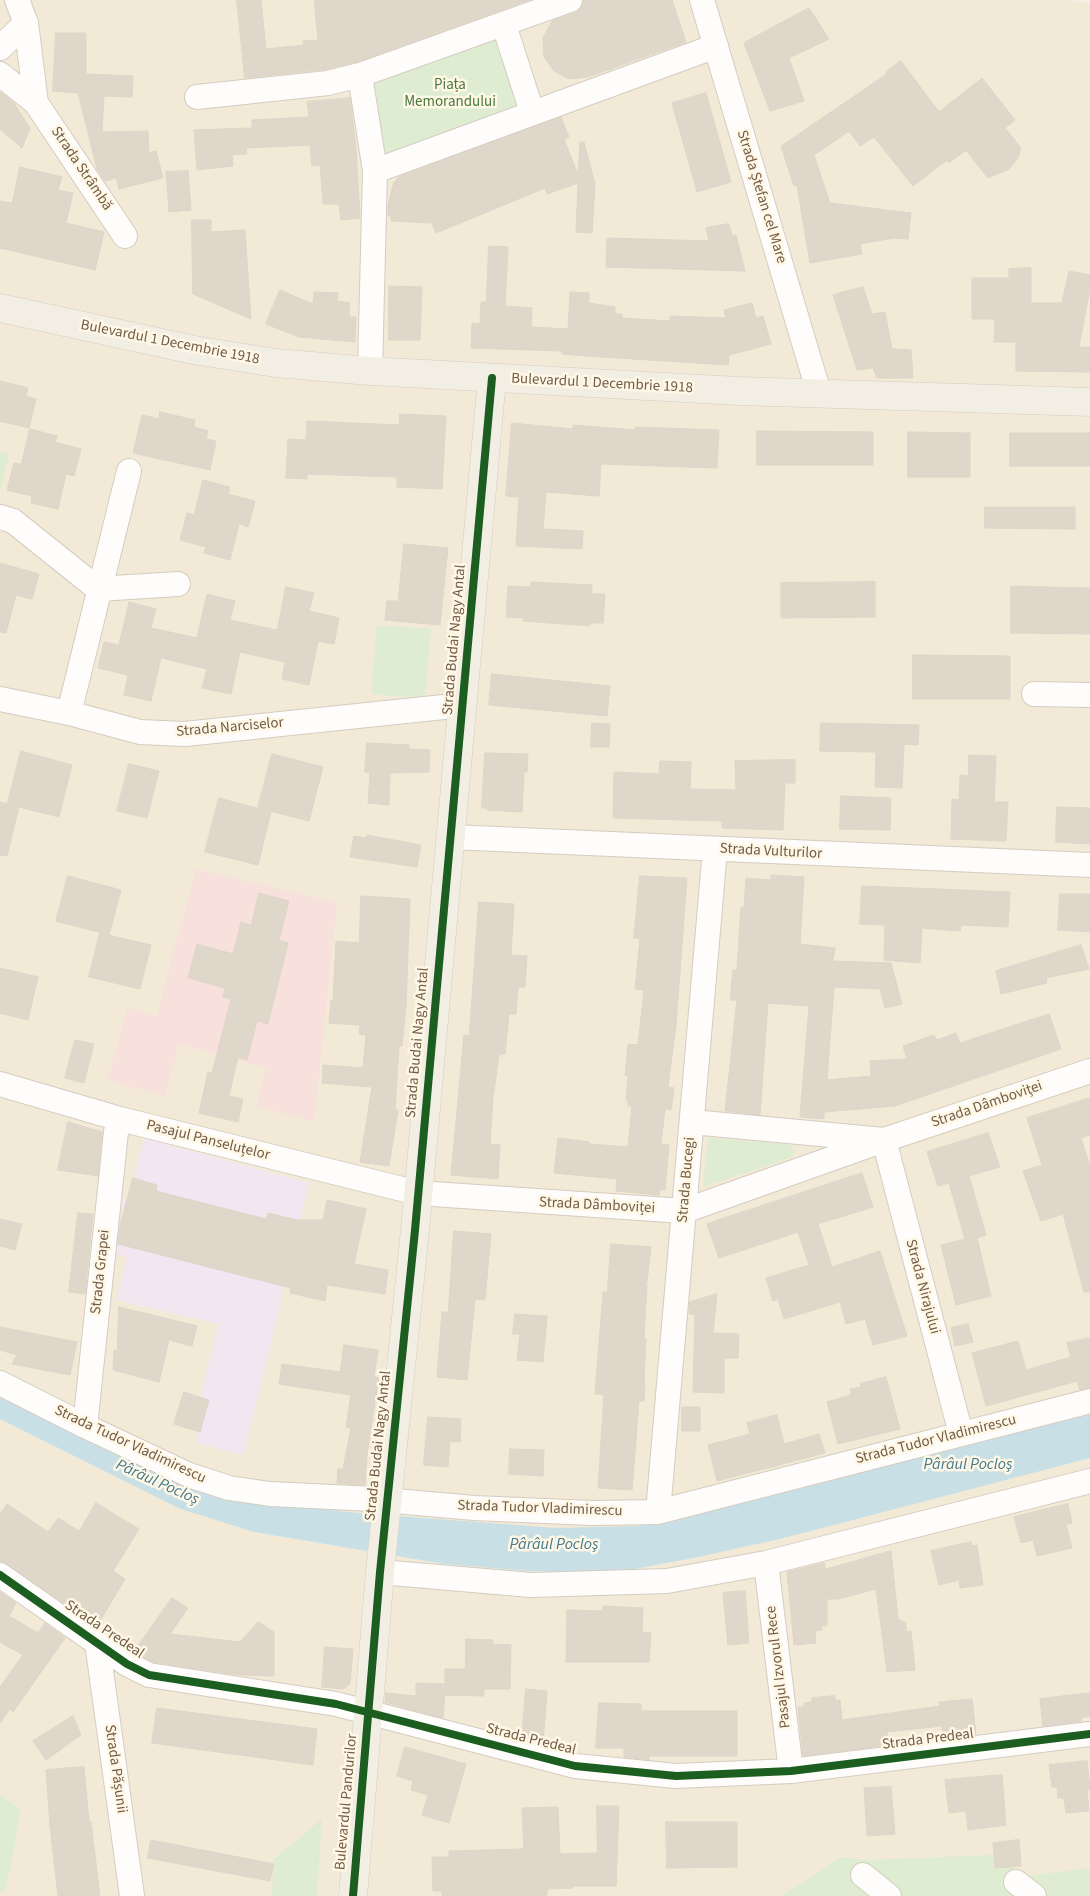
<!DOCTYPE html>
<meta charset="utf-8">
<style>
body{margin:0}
canvas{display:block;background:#f6f1e6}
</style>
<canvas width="1090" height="1896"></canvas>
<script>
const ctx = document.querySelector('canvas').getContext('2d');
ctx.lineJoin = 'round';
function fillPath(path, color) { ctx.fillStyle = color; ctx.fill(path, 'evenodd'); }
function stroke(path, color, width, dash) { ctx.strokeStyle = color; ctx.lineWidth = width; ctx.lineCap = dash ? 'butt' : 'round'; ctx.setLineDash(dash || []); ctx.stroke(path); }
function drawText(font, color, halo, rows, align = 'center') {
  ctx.font = font + ' "Source Sans 3",sans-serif'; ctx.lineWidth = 5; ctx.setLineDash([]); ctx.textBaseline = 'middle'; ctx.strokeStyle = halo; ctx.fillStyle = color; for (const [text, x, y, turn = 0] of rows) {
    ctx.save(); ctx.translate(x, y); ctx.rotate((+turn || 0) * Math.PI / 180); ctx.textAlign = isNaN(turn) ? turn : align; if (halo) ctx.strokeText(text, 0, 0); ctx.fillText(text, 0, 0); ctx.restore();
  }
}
const residential = new Path2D(`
 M0 0H1072L1090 3V1896H0Z`);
const education = new Path2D(`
 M144 1138 309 1183 244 1455 195 1443 208 1401 200 1398 218 1324 116 1300 127 1257 115 1254 124 1210 117 1208 120 1198 127 1200Z`);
const medical = new Path2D(`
 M196 869 337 903 314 1121 256 1106 266 1068 179 1044 165 1096 108 1080 127 1008 157 1016Z`);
const green = new Path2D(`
 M513 29 541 103 380 162 367 83Z
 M0 452 9 454 0 490Z
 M377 625 431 629 425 699 371 694Z
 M708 1138 788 1144 792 1146 794 1155 790 1158 703 1187Z
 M0 1795 20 1809 12 1861 5 1891H0Z
 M322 1819 317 1896H272L274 1859Z
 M992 1855 1027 1876 1090 1868V1896H781L841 1857 870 1860Z`);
const water = new Path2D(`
 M0 1390 229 1499 358 1513 555 1528 638 1526 710 1509 1090 1408V1458L784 1538 698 1557 635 1569 578 1572 528 1571 445 1564 254 1532 181 1509 0 1419Z`);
const building = new Path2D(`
 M237 0H261L266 49 304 45 303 41 318 40 314 0H529L356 62 326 69 245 78Z
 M583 0H672L686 42 588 77 569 79 554 71 544 57 543 38 552 21 575 13 581 8Z
 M809 8 829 39 789 58 804 101 770 111 744 43Z
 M56 33H86V74L133 76 132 97 104 96 102 132 148 131 149 153 156 151 163 178 119 189 116 178 105 181 97 169 78 93 53 91Z
 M901 61 939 112 982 78 1015 120 1005 128 1021 148 1018 158 1009 169 988 178 966 150 949 163 947 160 913 186 874 137 860 146 849 131 814 155 830 203 911 213 908 239 894 238 860 244 862 254 810 263 797 185 794 186 781 146 887 74 886 72Z
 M0 92 13 102 30 128 22 148 0 129Z
 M706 93 731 182 697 192 672 103Z
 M350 98 356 148 360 218 341 220 339 204H323L320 165 312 166 310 145 246 148 247 154 232 155 233 166 197 170 194 130 252 128V120L309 117 307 102Z
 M561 117 569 137 564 139 578 175 580 142H584L595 184 592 233 576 232 578 183 547 194 545 188 436 233 432 223 391 221V216H388V205L394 182 399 177Z
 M20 167 62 177 58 190 73 193 66 223 104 232 95 270 0 248V201L12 203Z
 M188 171 191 210 169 212 166 172Z
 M192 220H211V232L245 230 251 319 193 294Z
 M729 224 732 236 736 235 745 271 606 267 607 238 709 241 706 228Z
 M489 246 508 247 505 306 532 308 531 327 568 329 570 292 589 293V303L615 307V314H622V318L670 321V316L726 318 724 310 752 303 756 318 763 316 771 344 729 355 728 365 586 356 562 354V351L471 348 472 323 480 324 481 302H486Z
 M1031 268V303H1062L1069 271 1090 275V289L1079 347H1090V372L1016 371V342H994L995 319H972V278H1009V269Z
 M389 286 422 287 420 340H389Z
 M863 287 872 314 885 312 892 349 911 350 913 378H877L873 368 857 370 833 295Z
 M280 290 313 304 314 292 338 293 337 301 350 303 349 317H356L355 342 299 337 266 324Z
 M0 381 28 388 26 396 36 399 29 428 0 421Z
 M160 412 195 420 194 427 208 431 206 439 216 441 210 470 133 453 142 415 159 419Z
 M400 414 446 416 442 489 397 487V477L307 474V479L286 478 288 439 306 440 307 421 399 425Z
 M512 423 573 429V425L635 430V427L719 430 717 468 601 464 599 496 546 492 543 529 583 531 582 549 516 546 519 497 506 496Z
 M30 429 57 436 55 442 81 449 74 476 66 474 58 509 31 503 32 496 7 490 14 463 21 464Z
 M757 431 873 432V465H757Z
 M908 432 970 433V477H908Z
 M1010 433H1090V466H1010Z
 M203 480 230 487 228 494 255 501 248 527 239 524 230 560 204 553 206 547 180 540 187 513 194 515Z
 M985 507H1075V529L985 528Z
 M404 544 448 548 440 625 385 620 387 601H398Z
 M0 563 39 574 32 599 16 595 6 633 0 632Z
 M531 582 592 585V594H605L603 623H590V626L523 621V618L506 617 508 586 530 587Z
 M875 582V617L781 618V583Z
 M1011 586 1090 588V634L1011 633Z
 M286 587 314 593 309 611 339 618 334 644 318 641 309 685 282 679 285 662 240 652 231 694 202 688 207 669 161 658 151 701 124 695 128 675 98 668 104 642 119 645 129 602 156 609 151 628 197 638 207 594 235 601 230 620 277 630Z
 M913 655 1010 656V699H913Z
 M492 674 610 686 607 716 489 705Z
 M592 723 610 724 609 747H591Z
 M821 723 919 725 918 745 904 744 902 788 875 787 876 752 820 751Z
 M367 743 409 745V749L430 750 429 772 390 773 389 805 368 803 370 773 365 772Z
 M21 751 72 765 59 817 19 807 7 856 0 855V802L7 804Z
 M485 753 528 754 527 772H524L522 812 487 810V808H482Z
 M272 754 323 767 309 821 258 808Z
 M969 755 996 756 994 802H1008L1006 841 951 839 952 799 959 800 960 775 968 776Z
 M795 760V783H785L783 830 722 828V821L613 818 614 772 659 774 660 761 691 762 690 789 736 790 735 761Z
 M129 764 159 771 147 818 117 811Z
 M841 796 891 798 890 830 840 829Z
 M219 798 271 812 258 865 205 852Z
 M1057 807 1090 808V844L1056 842Z
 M367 835 421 845 417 867 350 857 354 836 366 838Z
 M771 875 804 877 800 944 835 948 833 961 891 963 902 1004 885 1008 880 989 834 987 827 1080 871 1076 870 1061 907 1059 903 1046 934 1035 937 1040 956 1033 960 1043 1049 1014 1061 1049 895 1106 824 1112V1119L800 1117 809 1006 768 1003 760 1115 725 1111 737 1000H730L733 970H737L741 907 744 908 746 878 771 880Z
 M68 876 121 890 109 935 56 921Z
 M640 876 687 878 676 1025 668 1087 674 1088 671 1110 665 1109 661 1144 669 1145 665 1190 660 1189 659 1195 616 1191 617 1179 554 1173 558 1138 589 1142V1144L628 1147 632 1106H628V1100H626L628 1076 625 1075 628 1044 638 1045 644 990 635 989 640 939 634 938Z
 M862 886 1010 892 1008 927 961 925 960 931 922 928 920 963 884 960 885 925 860 924Z
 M259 893 289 901 279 940 288 943 268 1024 257 1021 247 1060 238 1057 229 1096 243 1099 238 1122 199 1113 208 1072 212 1073 231 999 223 997 225 988 188 978 197 944 233 954 241 922 251 925Z
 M1060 894H1090V932L1058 930Z
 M361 896 410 899 406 1006 402 1046H399L395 1109 398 1110 389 1166 360 1162 372 1087 322 1083 323 1065 363 1068 366 1035 359 1034 360 1025 329 1023 331 1000 333 1001 336 941 359 943Z
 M479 902 514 904 511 955 527 956 525 987H518L516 1014H509L505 1054H499L493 1098 490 1144 500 1145 498 1179 451 1175 464 1035 469 1036Z
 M100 933 151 945 140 989 89 977Z
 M1081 945 1089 969 1046 978 1047 983 1001 994 996 971Z
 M0 968 38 977 28 1020 0 1013Z
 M75 1040 94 1044 84 1083 65 1078Z
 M1090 1098V1135L1081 1138 1090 1166V1292H1084L1063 1214 1041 1221 1023 1171 1042 1165 1027 1118Z
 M68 1122 102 1132 98 1176 58 1170Z
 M988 1133 1000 1167 969 1176 986 1235 977 1238 991 1296 956 1305 941 1245 965 1239 949 1183 938 1186 927 1152Z
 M862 1173 873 1207 818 1224 832 1267 880 1251 907 1336 873 1345 865 1319 846 1324 840 1302 784 1319 778 1299 773 1301 766 1278 809 1265 798 1232 719 1258 707 1224Z
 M133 1178 157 1185 156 1191 266 1219 268 1213 297 1220H323L327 1200 366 1209 354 1264 388 1270 385 1294 327 1285 325 1301 290 1293 291 1288 118 1244 120 1226Z
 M78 1213 93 1214 85 1294 69 1292Z
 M0 1219 22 1224 15 1250 0 1246Z
 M454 1231 491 1234 485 1300 475 1299 467 1380 437 1377 442 1312H448Z
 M611 1244 651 1247 647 1282 643 1284H647L644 1339H646L644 1381 645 1382 644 1401H639L632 1490 598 1488 604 1395 595 1394 603 1292H607Z
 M717 1294 713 1333 739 1334 738 1358H724V1393L693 1392 695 1315 689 1314 690 1302Z
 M119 1307 197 1326 192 1346 169 1340 159 1382 113 1370 114 1350 117 1351Z
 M515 1314 547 1316 543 1362 517 1360 520 1334H513Z
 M968 1324 973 1342 955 1346 951 1328Z
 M0 1327 77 1342 70 1375 12 1364 17 1355 0 1350Z
 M1090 1338V1388L1080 1390 1077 1381 986 1406 972 1353 1018 1341 1026 1370 1071 1357 1067 1343Z
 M344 1345 378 1350 374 1377 379 1378 367 1454 365 1485 337 1483 338 1469H343L351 1428 346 1427 351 1395 279 1384 282 1364 340 1372Z
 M886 1377 900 1429 838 1444 827 1402 851 1395 850 1389 861 1387 860 1384Z
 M184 1392 209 1400 200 1432 174 1424Z
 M682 1407H700V1431H682Z
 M777 1415 784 1444 819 1434 825 1453 717 1481 708 1445 750 1434 747 1423Z
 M428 1417 461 1419 460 1442 450 1441 448 1467 424 1465Z
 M510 1449 544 1450 543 1476 509 1474Z
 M96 1503 139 1529 113 1571 125 1579 97 1626 8 1564 0 1561V1514L7 1504 48 1532 58 1518 79 1531Z
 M1068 1504 1072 1523 1066 1524 1072 1548 1037 1556 1033 1540 1021 1543 1014 1517Z
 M971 1542 972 1546 977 1545 983 1585 960 1588 959 1580 939 1585 931 1551Z
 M891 1551 898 1619 906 1623V1632L911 1631 915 1670 887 1672 876 1589 839 1599H827V1626H821L822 1630 815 1631 816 1643 794 1645 787 1572 824 1563 825 1569Z
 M745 1591 749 1643 728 1645 723 1593Z
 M0 1592 16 1603 9 1616 38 1633 45 1623 65 1638 13 1712 10 1709 0 1723V1687L23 1655 0 1642Z
 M172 1598 188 1608 170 1634 240 1642 258 1622 274 1632V1676L240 1675 153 1662 134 1652Z
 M603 1606 643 1608 642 1632 651 1633 649 1662H566L567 1610 602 1611Z
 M466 1639 493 1640V1644L511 1645 510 1689H484V1696L445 1695V1691L443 1718 385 1702 386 1693 416 1696V1683L445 1684V1669H465Z
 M325 1647 353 1649 350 1684 343 1689 322 1687Z
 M526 1689 547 1691 543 1744 522 1738Z
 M1090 1693V1716L1081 1718V1721L1043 1726 1040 1699Z
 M835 1696V1700H840L842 1720 940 1706 939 1702 972 1699 976 1734 943 1737 942 1726 887 1732 888 1745 803 1756 798 1707H804V1703L812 1702V1698Z
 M599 1703 641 1704V1711H737V1756H649V1760L624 1757V1748H596Z
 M157 1708 317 1729 313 1765 152 1743Z
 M73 1716 81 1735 46 1760 33 1741Z
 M405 1747 466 1764 449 1823 422 1815 428 1795 411 1790 413 1781 397 1776Z
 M1087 1761 1090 1790H1087L1089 1811 1066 1813 1064 1798H1058L1057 1787H1052L1049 1765Z
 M84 1767 89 1822H91L100 1896H58L50 1826 46 1770Z
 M1002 1775 1006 1825 968 1830 966 1811 949 1813 945 1780Z
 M891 1787 895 1834 867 1836 864 1788Z
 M597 1806H619L616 1886H573V1888L547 1889V1895L536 1896H442V1891H433L432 1857H449V1851L524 1849 522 1808 558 1807 560 1854 597 1853Z
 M666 1822H737V1867L667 1868Z
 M151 1840 274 1864 270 1881 148 1858Z
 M1019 1840 1021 1866 995 1868 993 1843Z`);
const minor = new Path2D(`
 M17 0 26 23 36 103
 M570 0 360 75 375 171 716 46
 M702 0 819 393
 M504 25 532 112
 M0 48 26 23
 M0 74 36 103 125 236
 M197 97 328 83 360 75
 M370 371 375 171
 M0 517 13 521 98 589 178 584
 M1034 694 1090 695
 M0 699 69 713 140 732 185 734 463 705
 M69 713 129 471
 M451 837 1090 865
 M0 1084 120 1119 418 1193 684 1211 884 1140 1090 1071
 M692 1122 884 1140 961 1434
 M0 1383 85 1426 189 1475 229 1488 270 1494 373 1499 474 1508 592 1513 658 1512 1090 1401
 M85 1426 116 1132 120 1119
 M658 1512 715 849
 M766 1563 791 1771
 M380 1572 531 1585 667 1581 766 1563 1090 1481
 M0 1575 127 1664 149 1675 336 1704 575 1766 676 1776 791 1771 1090 1734
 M97 1642 132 1896
 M863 1875 889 1896
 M1016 1882 1034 1896`);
const major = new Path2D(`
 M0 308 194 350 276 363 370 371 739 391 1090 402
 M353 1896 380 1572 415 1230 492 378`);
const cycleway = new Path2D(`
 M0 1575 127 1664 149 1675 336 1704 575 1766 676 1776 791 1771 1090 1734
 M353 1896 380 1572 415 1230 492 378`);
const parkNames = [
 ["Piața",450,86],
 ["Memorandului",450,103]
];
const streetNames = [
 ["Strada Strâmbă",81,169,56],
 ["Strada Ștefan cel Mare",761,197,73],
 ["Bulevardul 1 Decembrie 1918",170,343,11],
 ["Bulevardul 1 Decembrie 1918",602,384,3],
 ["Strada Budai Nagy Antal",455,640,-85],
 ["Strada Narciselor",230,728,-5],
 ["Strada Vulturilor",771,852,3],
 ["Strada Budai Nagy Antal",418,1043,-85],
 ["Strada Dâmboviței",987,1105,-19],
 ["Pasajul Panseluțelor",208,1141,14],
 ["Strada Bucegi",687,1180,-85],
 ["Strada Dâmboviței",597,1206,3],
 ["Strada Grapei",101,1272,-84],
 ["Strada Nirajului",922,1287,75],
 ["Strada Tudor Vladimirescu",936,1440,-14],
 ["Strada Tudor Vladimirescu",130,1445,25],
 ["Strada Budai Nagy Antal",379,1446,-84],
 ["Strada Tudor Vladimirescu",540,1509,2],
 ["Strada Predeal",104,1630,34],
 ["Pasajul Izvorul Rece",779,1667,-97],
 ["Strada Predeal",531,1740,14],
 ["Strada Predeal",928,1740,-7],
 ["Strada Pășunii",115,1769,82],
 ["Bulevardul Pandurilor",347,1802,-85]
];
const waterNames = [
 ["Pârâul Pocloș",968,1465],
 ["Pârâul Pocloș",157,1483,24],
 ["Pârâul Pocloș",554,1545]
];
fillPath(residential, '#f2e9d6');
fillPath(education, '#f3e6f0');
fillPath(medical, '#f8e0dc');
fillPath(green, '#deedd1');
fillPath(water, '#c8e0e5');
fillPath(building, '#e0d7cb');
stroke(building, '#dfd5c8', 1);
stroke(minor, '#d5ccc1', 26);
stroke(major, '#d5cdc4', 29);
stroke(minor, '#fefdfb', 24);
stroke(major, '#f2eee3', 28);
stroke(cycleway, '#1b5e20', 8);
drawText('15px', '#4a793f', '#fff8e6', parkNames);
drawText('15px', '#735c47', '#fff8e6', streetNames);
drawText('italic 16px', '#43798e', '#fff8e6', waterNames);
</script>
